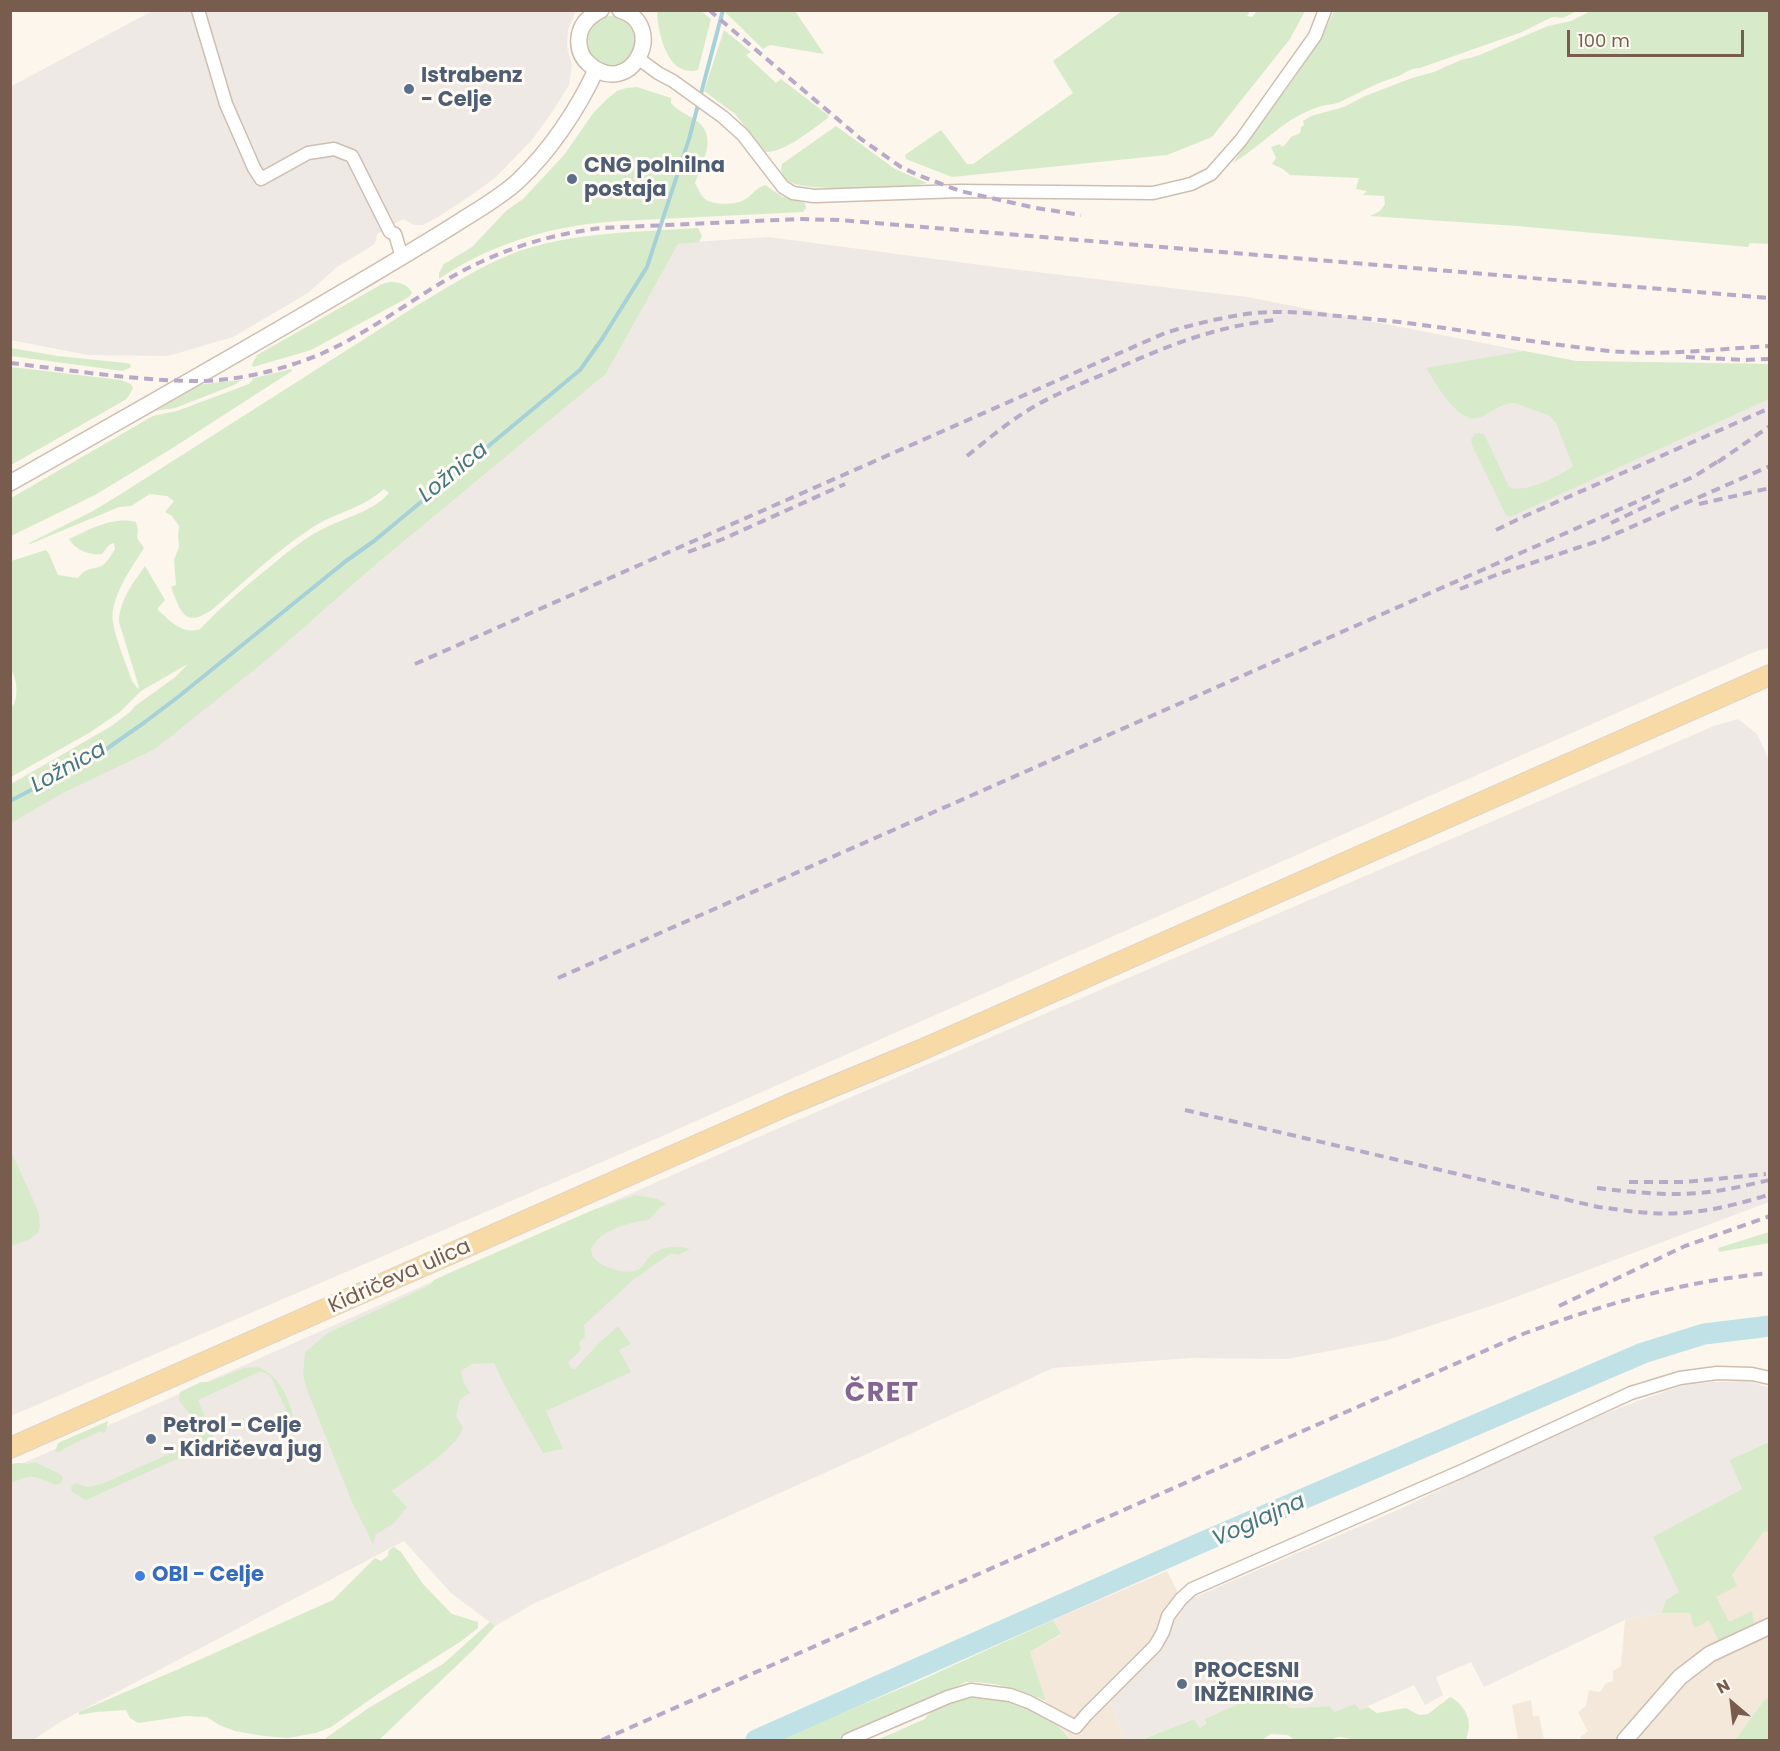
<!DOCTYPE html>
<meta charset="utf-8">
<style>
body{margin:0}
#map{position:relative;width:1780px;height:1751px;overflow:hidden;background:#fcf6ec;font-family:Poppins,sans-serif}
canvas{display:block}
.frame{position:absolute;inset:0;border:12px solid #785d4e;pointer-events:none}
.north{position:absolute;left:1702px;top:1673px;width:60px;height:60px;-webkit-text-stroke:4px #fffaf3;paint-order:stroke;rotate:332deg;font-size:16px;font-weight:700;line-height:24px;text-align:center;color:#785d4e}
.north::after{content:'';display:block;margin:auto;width:21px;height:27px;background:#785d4e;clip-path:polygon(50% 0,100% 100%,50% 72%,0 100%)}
.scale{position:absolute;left:1567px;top:30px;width:177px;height:27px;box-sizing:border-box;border:3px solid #785d4e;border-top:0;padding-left:8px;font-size:18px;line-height:21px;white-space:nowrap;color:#785d4e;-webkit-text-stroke:4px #fffaf3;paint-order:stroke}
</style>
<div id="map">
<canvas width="1780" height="1751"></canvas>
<div class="frame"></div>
<div class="north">N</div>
<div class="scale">100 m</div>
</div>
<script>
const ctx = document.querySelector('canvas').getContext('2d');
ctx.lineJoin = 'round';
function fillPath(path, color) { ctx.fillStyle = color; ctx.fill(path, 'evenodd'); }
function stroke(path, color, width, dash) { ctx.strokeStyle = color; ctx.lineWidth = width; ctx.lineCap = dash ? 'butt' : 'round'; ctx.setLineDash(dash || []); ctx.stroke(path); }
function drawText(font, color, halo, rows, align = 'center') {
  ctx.font = font + ' Poppins,sans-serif'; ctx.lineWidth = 6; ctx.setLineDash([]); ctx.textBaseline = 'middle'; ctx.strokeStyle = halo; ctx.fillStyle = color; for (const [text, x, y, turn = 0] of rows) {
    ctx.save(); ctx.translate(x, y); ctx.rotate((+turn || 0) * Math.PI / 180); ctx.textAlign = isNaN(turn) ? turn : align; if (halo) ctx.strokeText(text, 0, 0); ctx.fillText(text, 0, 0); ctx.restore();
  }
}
const residential = new Path2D(`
 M1769 1516V1698L1765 1699 1735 1740H1582L1580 1737 1588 1731 1578 1712 1586 1706 1589 1690 1600 1692 1606 1683 1613 1681V1671L1621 1666 1625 1620 1661 1613H1692Z
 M1167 1571 1184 1605 1171 1633 1159 1651 1109 1699 1124 1740H1070L1067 1734 1058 1726 1047 1719 1046 1701 1030 1652 1061 1635 1053 1620Z
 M1531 1700 1533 1716H1539L1544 1740H1518L1512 1705Z`);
const industrial = new Path2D(`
 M152 11H576L568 30 567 47 572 65 569 85 553 111 531 141 496 177 473 194 438 217 423 225H414L403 219 377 234 375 244 337 267 308 293 233 337 168 356 87 355 11 340 10 87Z
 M768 237 1011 269 1247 297 1575 361 1769 364V648L1759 650 660 1137 11 1416 10 823 65 792 274 654 374 566 606 374 678 243Z
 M1738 719 1757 734 1769 760V1202L1500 1303 1387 1340 1287 1359 1191 1358 1053 1368 871 1452 533 1604 495 1626 451 1593 404 1541 60 1722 33 1740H11L10 1469 756 1138 1714 726Z
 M1749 1381 1770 1388 1769 1442 1729 1460 1742 1489 1654 1537 1680 1592 1666 1600 1661 1613 1625 1620 1484 1687 1471 1662 1436 1677 1443 1695 1425 1705 1414 1685 1360 1710 1355 1705 1334 1712 1330 1706 1291 1708 1280 1701 1205 1720 1206 1725 1200 1728 1194 1719 1141 1740H1124L1109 1699 1159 1651 1171 1633 1184 1605 1195 1597 1400 1509 1488 1466 1597 1417 1638 1401 1684 1385 1714 1382Z`);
const green = new Path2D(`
 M727 10 795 11 824 54 770 45 763 49 726 13Z
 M657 11H701L711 19 698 70C667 78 658 33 657 11Z
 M1250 11 1247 16 1252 17 1257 11H1305L1290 39 1212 137 1167 155 952 177 906 159 905 155 941 130 967 164H973L1073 93 1053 61 1122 11Z
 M1334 11H1577L1563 18 1553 17 1546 20 1522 32 1420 68C1411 68 1407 72 1399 76 1392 78 1384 81 1377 84 1365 89 1353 96 1340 102 1335 104 1331 104 1326 105 1314 107 1299 115 1288 122 1269 135 1253 151 1233 163L1264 117 1291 83 1321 38Z
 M1587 11H1769V244L1750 243 1748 247 1517 226 1370 216 1380 211 1385 204 1384 196 1363 195 1367 191 1356 189 1359 178 1290 175 1283 169 1272 164 1276 158 1271 147 1280 144 1282 147 1286 144 1291 137 1300 133 1301 127 1304 125 1303 121 1311 116 1344 107 1365 96 1412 78 1434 72 1461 60 1477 56 1548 26 1571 21 1587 13Z
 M586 41a25 25 0 1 1 50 0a25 25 0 1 1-50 0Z
 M724 30 751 52 746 55 776 83 781 79 828 115V118C812 129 785 153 765 152L735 114 704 91Z
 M637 87 671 98V103C678 111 686 114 694 119 719 134 703 161 695 183 698 188 700 195 705 199 713 205 732 205 742 201 750 198 754 189 765 185L783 197 805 203 806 208 803 212C762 214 721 216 679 218 649 220 618 220 588 224 536 231 482 249 439 279V273L444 264 472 247 507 210 523 199 564 155 594 112 607 99 617 91 626 88Z
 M836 126 895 169 927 183C907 190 811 191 792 183 785 180 782 176 781 169L782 164Z
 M698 228 702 236 699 242 678 244 606 374 374 566 274 654 155 749 65 792 11 823V784L110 727 130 712 135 706 174 678 188 664 141 691 120 712 89 733 11 777V708C19 700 18 679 10 669L11 561 46 550 49 554 58 575 78 578C86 568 88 570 99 567 106 565 111 555 115 549L114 543 109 545 102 554C90 556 75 550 69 539 90 529 113 516 136 522L138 530 137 538 144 548C132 567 109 599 113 622 116 641 126 663 132 681L138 689 139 687 119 622C119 601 133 583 145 566L165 600 157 609C170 621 182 635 200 629 222 606 247 585 272 565 286 553 301 541 317 532 341 518 370 514 389 493L384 489C360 510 335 512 310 529 275 552 244 582 213 609 184 629 181 612 171 587L176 585 174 560 179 547 178 536 179 526 172 516 165 512 174 501 167 496 150 494 131 506 119 507 30 544 29 543 93 511 124 492 416 306C443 290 471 272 500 259 561 231 632 233 698 228Z
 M390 282C399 282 408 284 412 293L409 297 311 350 253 367 252 364 257 355 382 284Z
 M11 348 58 356 126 363 130 364 131 367 123 371 11 356Z
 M1524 351 1576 361 1769 364V399L1510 517 1506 515 1472 445 1471 439 1474 434 1479 433 1484 434 1509 487C1525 494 1560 476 1573 466L1556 423 1550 416 1515 403C1502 402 1492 412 1481 417 1459 427 1436 383 1426 368Z
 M11 367 121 380 131 384 133 388 129 396 125 400 11 465Z
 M291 369 292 371 171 449 95 495 11 536V498L153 416 177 411 249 384 254 378Z
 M242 380 234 385 175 408 155 411 202 384Z
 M10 1149 39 1213 40 1227 38 1233 30 1239 11 1246Z
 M635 1195 658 1199 666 1204 659 1208 649 1220C630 1222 599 1230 591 1249 592 1252 592 1256 594 1258 602 1268 626 1275 638 1270 643 1267 646 1260 650 1256 662 1246 676 1245 690 1249L678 1255 671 1253 633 1280 584 1325 585 1337 579 1342 581 1350 568 1362 572 1369H575L598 1344 618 1326 631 1344 619 1350 631 1372 546 1411 563 1449 543 1453 504 1384 494 1363 472 1364 461 1371 463 1381 470 1393 460 1399 456 1416 463 1428C457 1449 410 1477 392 1491L407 1507 393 1524 376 1534 373 1544 352 1502 307 1390 303 1375 305 1352 328 1333 430 1285 434 1280 447 1274 593 1210Z
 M1769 1232V1243L1719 1252 1718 1248Z
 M257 1367C278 1374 288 1396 293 1416L291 1421 271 1377 266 1373 259 1372 198 1400 214 1438 210 1444 86 1500 72 1492 71 1487 75 1483 88 1487 102 1484 187 1446C205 1424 191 1419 179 1400L180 1392 201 1382H209L244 1368Z
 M108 1421 106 1432 103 1433 101 1431 67 1447 60 1452H55L58 1443Z
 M1769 1442V1532L1764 1531 1732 1575 1737 1586 1716 1597 1729 1622 1752 1611 1754 1624 1719 1642 1709 1620 1695 1628 1692 1623 1691 1613H1661L1666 1600 1679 1592 1653 1537 1742 1489 1729 1460Z
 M35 1462 60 1474 63 1478 62 1482 57 1485C33 1477 36 1472 11 1483V1464C19 1461 27 1466 35 1462Z
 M394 1547 401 1552 423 1584 452 1614 478 1622V1628L460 1642 382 1691 331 1727 316 1733 288 1738 264 1736 235 1731 219 1725 207 1717 186 1716 138 1723 130 1718 126 1710 96 1712 79 1715V1712L181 1668 333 1600 375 1558 381 1561 388 1556 389 1550Z
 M1053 1620 1061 1634 1030 1652 1046 1701C1018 1689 997 1682 966 1682L838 1740H777L919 1681Z
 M490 1622 495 1626 474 1649 379 1740H323L367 1709 443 1664Z
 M1274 1688 1280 1701 1291 1708 1330 1706 1334 1712 1355 1704 1360 1710 1368 1707 1377 1713 1406 1708 1419 1715 1428 1714 1450 1697C1460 1701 1469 1714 1469 1725 1469 1730 1467 1736 1466 1740H1357L1340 1737 1328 1740H1303L1293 1739 1288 1735 1271 1734 1262 1740H1194L1193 1739 1189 1740H1141L1194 1719 1200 1728 1206 1724 1205 1719Z
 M973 1696C986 1696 999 1697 1011 1701 1029 1707 1062 1724 1070 1740H877L925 1719C933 1705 958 1701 973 1696Z
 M1769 1698V1740H1735L1765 1699Z`);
const stream = new Path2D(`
 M10 801 95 757 145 722 178 697 346 561 374 541 580 370 602 339 647 267 689 139 723 10`);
const river = new Path2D(`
 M756 1740 1198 1544 1643 1353 1704 1334 1770 1326`);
const minor = new Path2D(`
 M198 10 226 104 254 168 261 179 308 153 334 149 352 156 390 232 395 234 402 257
 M639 59 658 73 673 81 723 117 743 135 783 187 793 193 814 196 960 191 1153 193 1191 184 1211 174 1241 140 1315 36 1325 10
 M848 1740 948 1697 971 1690 1010 1695 1029 1702 1076 1727 1086 1715 1155 1646 1163 1632 1168 1616 1181 1599 1192 1589 1464 1470 1631 1393 1680 1378 1717 1373 1752 1374 1770 1378`);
const tertiary = new Path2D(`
 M601 10C589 16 580 25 579 38 578 48 581 57 589 64 631 101 669 25 620 10
 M10 483C125 418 240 353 353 286 390 264 426 243 462 220 481 208 502 196 518 181 550 151 578 109 596 70
 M1625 1740 1680 1677 1710 1654 1770 1626`);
const primary = new Path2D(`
 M10 1448 788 1105 921 1050 1770 675`);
const rail = new Path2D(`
 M709 10 861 139 901 167 918 175 960 191 1036 208 1081 215
 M1686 357 1744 360 1770 359
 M10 363C70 370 131 380 191 381 235 382 283 370 323 353 363 335 399 309 436 286 488 254 542 235 602 228L799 219 839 220 1770 298
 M967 456C987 440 1007 423 1030 409 1055 394 1082 383 1109 372 1164 347 1215 326 1276 320
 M1718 462 1770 426
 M1699 504 1770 488
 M1611 523 1663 498
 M1496 530 1525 516 1770 408
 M688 552 723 539 845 484
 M1460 589 1496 575 1604 539 1770 466
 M415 664 1165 333C1194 324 1223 317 1254 313 1285 310 1317 314 1349 317 1437 324 1523 342 1610 351 1663 356 1717 349 1770 346
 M558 978 1695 476 1723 458
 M1185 1110 1598 1207C1615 1209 1632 1212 1650 1213 1689 1216 1732 1207 1770 1194
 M1629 1182H1685L1766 1174
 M1597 1188C1632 1192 1666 1196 1700 1193 1724 1191 1747 1185 1770 1180
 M1559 1306 1685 1246 1770 1216
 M602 1740 1523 1334C1603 1304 1685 1281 1770 1273`);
const markers = [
 [409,89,6,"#5c6f8a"],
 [572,179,6,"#5c6f8a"],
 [151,1439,6,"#5c6f8a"],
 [140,1576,6,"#3f7fe0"],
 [1182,1684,6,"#5c6f8a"]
];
const serviceNames = [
 ["Istrabenz",421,77],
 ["- Celje",421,101],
 ["CNG polnilna",584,167],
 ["postaja",584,191],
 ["Petrol - Celje",163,1427],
 ["- Kidričeva jug",163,1451],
 ["PROCESNI",1194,1672],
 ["INŽENIRING",1194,1696]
];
const streetNames = [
 ["Kidričeva ulica",400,1277,-24]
];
const shopNames = [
 ["OBI - Celje",152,1576]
];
const waterNames = [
 ["Ložnica",454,473,-39],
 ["Ložnica",69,768,-29],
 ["Voglajna",1259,1521,-24]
];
const districtNames = [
 ["ČRET",882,1394]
];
fillPath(residential, '#f4e8da');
fillPath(industrial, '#eee9e4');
fillPath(green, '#d7ebca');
stroke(stream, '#a6d1d8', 4);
stroke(river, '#c0e1e6', 21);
stroke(minor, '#cfbeb0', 15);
stroke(tertiary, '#cfbeb0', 18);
stroke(primary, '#d9d2cd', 22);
stroke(minor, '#fff', 12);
stroke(tertiary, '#fff', 15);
stroke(primary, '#f8daa7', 20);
stroke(rail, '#b9a9c8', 4, [9, 6]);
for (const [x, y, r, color] of markers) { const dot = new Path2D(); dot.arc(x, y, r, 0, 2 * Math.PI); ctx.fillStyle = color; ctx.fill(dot); stroke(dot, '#fffaf3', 2); }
drawText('bold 21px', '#4e5e75', '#fffaf3', serviceNames, 'left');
drawText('21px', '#785d4e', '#fffaf3', streetNames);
drawText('bold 21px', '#366cbe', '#fffaf3', shopNames, 'left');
drawText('italic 22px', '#447983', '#fffaf3', waterNames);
ctx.letterSpacing = '1.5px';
drawText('bold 27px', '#846693', '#fffaf3', districtNames);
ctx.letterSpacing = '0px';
</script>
